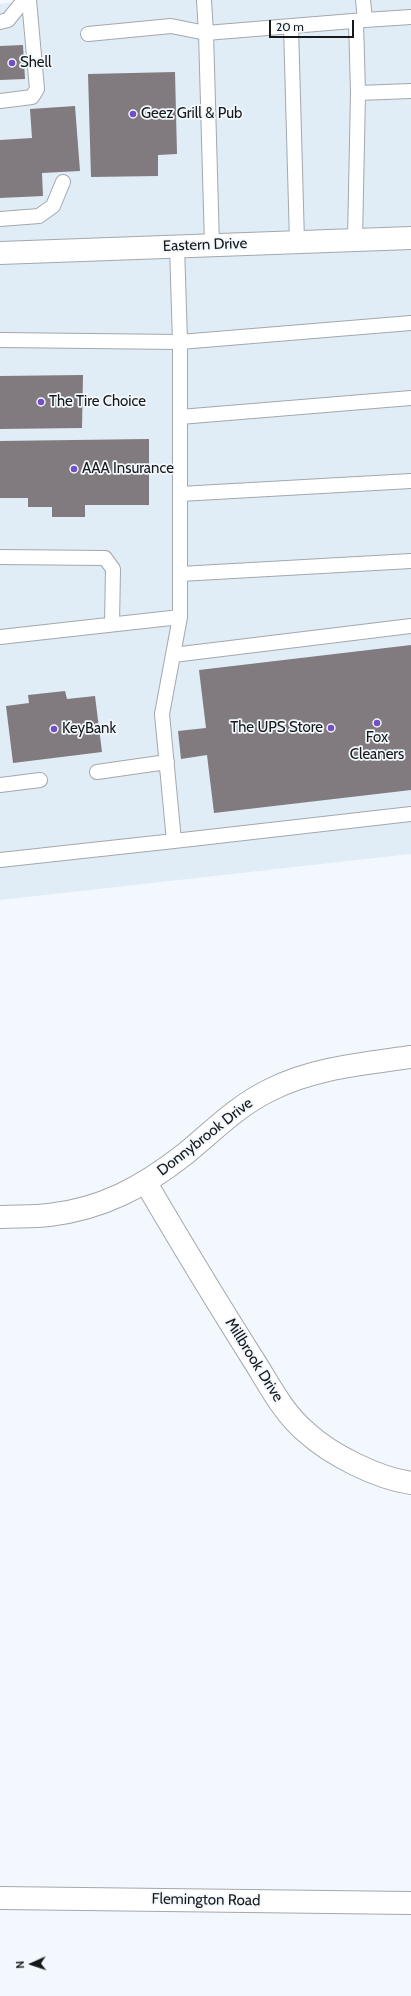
<!DOCTYPE html>
<style>
body{margin:0}
#map{position:relative;width:411px;height:1996px;overflow:hidden;background:#f2f8fd;font-family:Cabin,sans-serif}
canvas{display:block}
.north{position:absolute;left:12px;top:1944px;width:40px;height:40px;-webkit-text-stroke:3px #f2f8fd;paint-order:stroke;rotate:267deg;font-size:11px;font-weight:700;line-height:16px;text-align:center;color:#16181a}
.north::after{content:'';display:block;margin:auto;width:14px;height:18px;background:#16181a;clip-path:polygon(50% 0,100% 100%,50% 72%,0 100%)}
.scale{position:absolute;left:269px;top:20px;width:85px;height:18px;box-sizing:border-box;border:2px solid #16181a;border-top:0;padding-left:5px;font-size:12px;line-height:14px;white-space:nowrap;color:#16181a;-webkit-text-stroke:3px #f2f8fd;paint-order:stroke}
</style>
<div id="map">
<canvas width="411" height="1996"></canvas>
<div class="north">N</div>
<div class="scale">20 m</div>
</div>
<script>
const ctx = document.querySelector('canvas').getContext('2d');
ctx.lineJoin = 'round';
function fillPath(path, color) { ctx.fillStyle = color; ctx.fill(path, 'evenodd'); }
function stroke(path, color, width, dash) { ctx.strokeStyle = color; ctx.lineWidth = width; ctx.lineCap = dash ? 'butt' : 'round'; ctx.setLineDash(dash || []); ctx.stroke(path); }
function drawText(font, color, halo, rows, align = 'center') {
  ctx.font = font + ' Cabin,sans-serif'; ctx.lineWidth = 3.5; ctx.setLineDash([]); ctx.textBaseline = 'middle'; ctx.strokeStyle = halo; ctx.fillStyle = color; for (const [text, x, y, turn = 0] of rows) {
    ctx.save(); ctx.translate(x, y); ctx.rotate((+turn || 0) * Math.PI / 180); ctx.textAlign = isNaN(turn) ? turn : align; if (halo) ctx.strokeText(text, 0, 0); ctx.fillText(text, 0, 0); ctx.restore();
  }
}
const built = new Path2D(`
 M35 0H411V854L0 900V4Z`);
const building = new Path2D(`
 M23 45 25 79 0 80V46Z
 M175 72 177 154 158 155V176L91 177 88 74Z
 M75 106 80 171 42 173 43 196 0 198V140L32 138 30 109Z
 M83 375 82 428 0 429V376Z
 M149 439V505H85V517H52V507H28V498H0V441Z
 M411 645V790L214 813 207 755 181 759 178 731 206 728 199 670Z
 M65 691 67 699 95 696 102 752 13 763 6 706 29 703 28 695Z`);
const lane = new Path2D(`
 M204 0 206 33 365 20
 M363 0 365 20 411 17
 M356 21 358 93 411 91
 M0 22 8 20 24 0
 M291 26 297 242
 M88 34 171 26 206 33 212 245
 M0 101 32 97 37 89 29 0
 M0 219 39 216 53 206 63 182
 M355 240 358 93
 M0 340 180 342 411 323
 M180 417 411 398
 M180 494 411 481
 M0 557 105 558 113 569 112 624
 M180 574 411 561
 M0 637 180 617V342L177 246
 M173 655 411 626
 M97 772 167 762
 M0 785 40 780
 M174 841 411 814
 M0 860 174 841 162 714 180 617`);
const street = new Path2D(`
 M0 253 411 238
 M146 1183C180 1241 215 1299 251 1356 268 1382 282 1412 306 1432 331 1455 377 1478 411 1483
 M0 1217C16 1216 33 1217 49 1215 102 1209 143 1187 185 1154 213 1131 237 1106 270 1090 314 1068 362 1064 411 1057
 M0 1898 411 1903`);
const markers = [
 [12,63,4,"#724ec7"],
 [133,114,4,"#724ec7"],
 [41,402,4,"#724ec7"],
 [74,469,4,"#724ec7"],
 [377,723,4,"#724ec7"],
 [331,728,4,"#724ec7"],
 [54,729,4,"#724ec7"]
];
const poiNames = [
 ["Shell",20,63],
 ["Geez Grill & Pub",141,114],
 ["The Tire Choice",49,402],
 ["AAA Insurance",82,469],
 ["The UPS Store",323,728,"right"],
 ["KeyBank",62,729],
 ["Fox",377,738,"center"],
 ["Cleaners",377,755,"center"]
];
const streetNames = [
 ["Eastern Drive",205,245,-2],
 ["Donnybrook Drive",205,1137,-38],
 ["Millbrook Drive",254,1360,58],
 ["Flemington Road",206,1900,1]
];
fillPath(built, '#e0edf6');
fillPath(building, '#817a7e');
stroke(lane, '#a3a8ad', 16);
stroke(street, '#a3a8ad', 24);
stroke(lane, '#fff', 14);
stroke(street, '#fff', 22);
for (const [x, y, r, color] of markers) { const dot = new Path2D(); dot.arc(x, y, r, 0, 2 * Math.PI); ctx.fillStyle = color; ctx.fill(dot); stroke(dot, '#f2f8fd', 1.5); }
drawText('15px', '#16181a', '#f2f8fd', poiNames, 'left');
drawText('15px', '#16181a', '#f2f8fd', streetNames);
</script>
